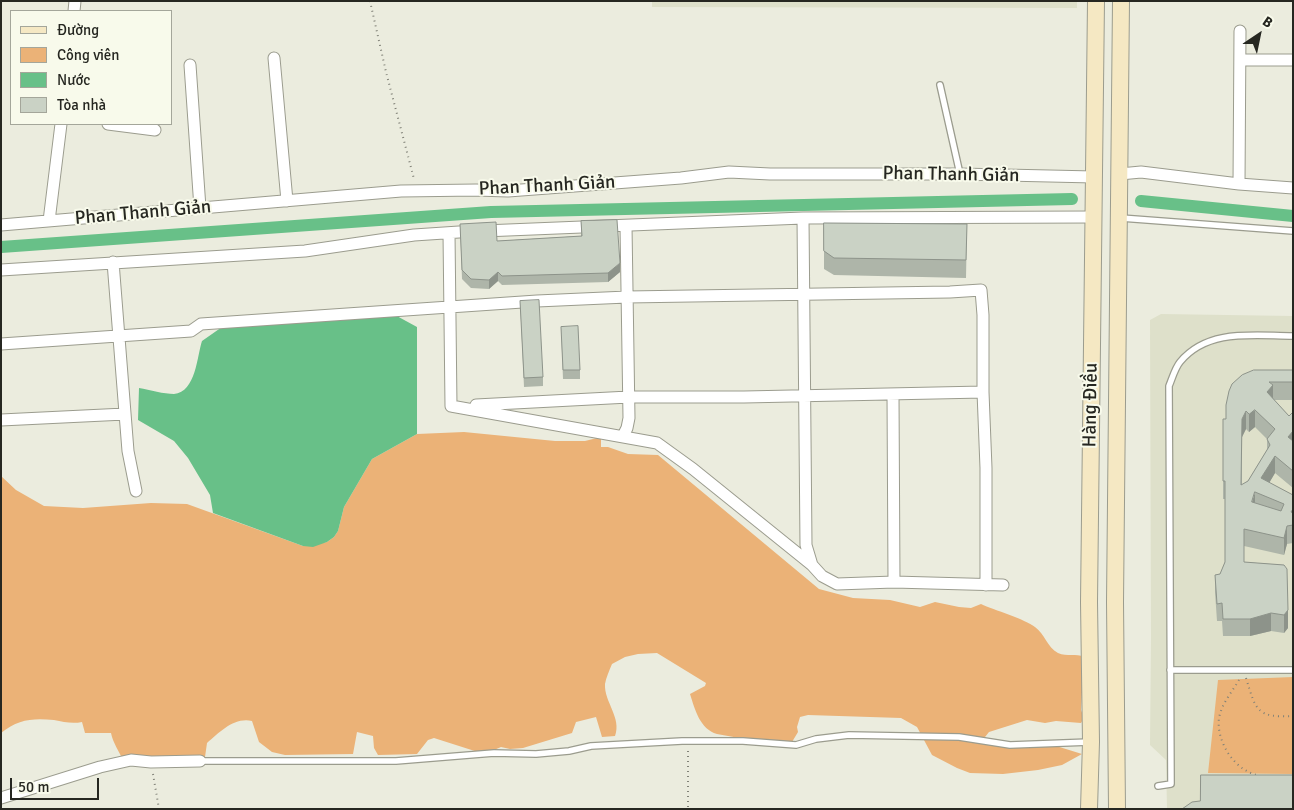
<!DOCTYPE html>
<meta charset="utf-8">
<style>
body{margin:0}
#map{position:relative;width:1294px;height:810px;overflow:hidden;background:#ebecde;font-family:Signika,sans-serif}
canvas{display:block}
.frame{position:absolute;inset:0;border:2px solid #262721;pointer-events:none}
.legend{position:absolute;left:10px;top:10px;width:162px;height:115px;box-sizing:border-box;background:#f8faeb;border:1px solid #a4a69a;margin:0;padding:6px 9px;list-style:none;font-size:15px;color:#262721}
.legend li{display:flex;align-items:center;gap:10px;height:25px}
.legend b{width:25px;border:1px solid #a4a69a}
.north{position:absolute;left:1234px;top:10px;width:50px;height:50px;-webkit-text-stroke:4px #f8faeb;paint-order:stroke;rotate:34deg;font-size:14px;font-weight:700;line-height:20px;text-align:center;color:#262721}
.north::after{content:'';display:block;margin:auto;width:18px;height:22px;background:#262721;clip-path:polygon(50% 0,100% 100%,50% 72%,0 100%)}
.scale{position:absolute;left:10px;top:778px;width:89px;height:22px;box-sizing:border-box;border:2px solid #262721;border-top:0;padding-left:6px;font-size:15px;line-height:18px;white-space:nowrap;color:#262721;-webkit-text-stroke:4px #f8faeb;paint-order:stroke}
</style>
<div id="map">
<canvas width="1294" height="810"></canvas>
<div class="frame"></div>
<ul class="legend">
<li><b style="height:6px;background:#f5e8c3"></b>Đường</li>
<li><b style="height:14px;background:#ebb277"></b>Công viên</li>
<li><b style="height:14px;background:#68c088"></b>Nước</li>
<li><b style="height:14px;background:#cad2c5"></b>Tòa nhà</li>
</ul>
<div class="north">B</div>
<div class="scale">50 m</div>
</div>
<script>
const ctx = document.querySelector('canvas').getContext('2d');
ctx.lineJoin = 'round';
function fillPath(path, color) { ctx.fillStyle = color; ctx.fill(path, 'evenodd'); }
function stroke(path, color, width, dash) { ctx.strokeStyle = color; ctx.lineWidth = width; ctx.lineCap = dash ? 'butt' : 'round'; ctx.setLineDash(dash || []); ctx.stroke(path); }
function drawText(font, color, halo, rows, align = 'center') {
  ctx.font = font + ' Signika,sans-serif'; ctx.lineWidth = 4; ctx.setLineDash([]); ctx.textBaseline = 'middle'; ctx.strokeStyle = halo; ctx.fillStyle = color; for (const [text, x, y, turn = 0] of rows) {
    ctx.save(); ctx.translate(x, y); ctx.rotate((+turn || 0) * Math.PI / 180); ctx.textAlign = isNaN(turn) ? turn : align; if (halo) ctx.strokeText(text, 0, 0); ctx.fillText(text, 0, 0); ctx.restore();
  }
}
const built = new Path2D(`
 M652 1H1077V8L652 7Z
 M1161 314 1293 316V809H1167L1166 760 1150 745 1151 638 1150 320Z`);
const green = new Path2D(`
 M464 432 555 441H585L601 437V447H608L628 454 658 455 819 589 853 598 890 600 920 607 935 602 959 607 971 608 981 604C994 610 1025 619 1035 627 1045 634 1047 647 1058 653 1067 657 1076 653 1084 657L1081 710 1084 718 1081 723 1056 721 1045 723 1027 720 989 732 985 737 991 745H1053L1082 754 1062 765 1038 770 1003 774 970 773 957 768 932 755 917 727 901 718 808 715 800 717 797 727 798 732 792 742 778 745 717 734C700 729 695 710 690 694L705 686 706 683 657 653 638 654 625 657 612 664C609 671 606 678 605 684 604 702 622 718 615 736L602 737 596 717 576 722 572 733 523 748 510 749 501 747 487 753H481L434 738 428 740 417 754 378 755 374 748 373 736 357 732 353 754 285 755 272 752 259 742 252 721C234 717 220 732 207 743L205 757 153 762 123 760C119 751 113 743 111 733H85L82 722C72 724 64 722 54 720 33 718 18 719 1 733V476L16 490 44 506 83 508 151 503 187 504 303 546 327 542 334 537 338 531 344 507 372 459 417 434Z
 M1293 677V774L1208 773 1218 680Z`);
const water = new Path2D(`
 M395 315 417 327V434L372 459 344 507 338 531 334 537 327 542 313 547 303 546 213 513 210 495 188 458 174 441 138 420 139 388C150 390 164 394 174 394 196 392 197 356 202 341L222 327Z`);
const canal = new Path2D(`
 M1141 201 1293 216
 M1 247 491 212 1072 199`);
const path = new Path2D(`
 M370 1 386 72 414 179
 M1246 678C1256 710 1256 718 1293 716
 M1239 680C1232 692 1222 703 1219 718 1216 741 1234 770 1257 775
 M688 751V809
 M153 774 159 809`);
const lane = new Path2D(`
 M940 85 960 174
 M1121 218 1293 231
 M1170 670H1293
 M200 761H396L494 753 536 754 569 751 591 746 682 741H743L796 745 816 739 849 735 959 737 1010 745 1090 742
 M1158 786 1171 784 1169 386C1172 379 1175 368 1180 362 1208 328 1254 336 1293 336`);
const street = new Path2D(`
 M74 11 75 1
 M274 58 287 201
 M1240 60H1293
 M190 65 200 208
 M108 124 155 130
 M1120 174 1141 172 1239 184 1293 188
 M1239 184 1240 31
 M803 218 806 545 812 565
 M49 221 61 124
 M1 225 401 191 476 190 508 191 681 178 729 172 770 174H960L1094 177
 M449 233 451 406
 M113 262 128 451 136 491
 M1 270 305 251 414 235 459 232 803 218 1093 217
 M1 344 191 331 201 324 537 301 627 297 950 292 981 290 983 315V392L986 468V585
 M893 394 894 582
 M476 405 629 397H744L983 392
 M451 406 657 443 693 469 812 565 822 576 837 584 894 582 1003 585
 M1 420 125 414
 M623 436 627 428 629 418 626 226
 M1 798 100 767 131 760 151 762 200 761`);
const secondary = new Path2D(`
 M1089 809 1091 742 1089 602 1096 1
 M1117 809 1115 602 1121 1`);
const wall = new Path2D(`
 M581 221 620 272 608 282 502 285 498 281 489 289 471 288 462 279 460 224 497 241 581 236Z
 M824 223 967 224 966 278 834 275 824 269Z
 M520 301 543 377V386L524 387Z
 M561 327 580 370V379H563Z
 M1293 370V400H1274L1289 416 1293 412V488L1275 473 1269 483 1293 495V543L1287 544 1284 555 1244 546V562L1284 565 1288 628 1284 633 1271 631 1250 636H1223L1222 621H1217L1215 592V575L1220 574 1225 562V499H1223V419H1226V405ZM1255 427 1267 439V450L1248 481 1242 485V437L1246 429 1249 432Z`);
const shadedWall = new Path2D(`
 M620 263V272L608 282V273Z
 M498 272V281L489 289V280Z
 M1273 385V403L1267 392Z
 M1255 410V427L1249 432V414Z
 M1246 411V429L1242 437V419Z
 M1293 431V449L1288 437Z
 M1275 456V473L1262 495 1261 478Z
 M1255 492V510L1252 502Z
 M1287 526V544L1284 555V538Z
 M1288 610V628L1284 633V615Z
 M1271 613V631L1250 636V619Z`);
const building = new Path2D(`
 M617 220 620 263 608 273 502 276 498 272 489 280 471 279 462 270 460 224 496 222 497 241 582 236 581 221Z
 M824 223 967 224 966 260 834 258 824 251Z
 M539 300 543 377 524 378 520 301Z
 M578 326 580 370H563L561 327Z
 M1254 370H1293V382H1269L1273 385 1267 392 1289 416 1293 412V431L1288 437 1293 441V471L1275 456 1261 478 1293 495V509L1291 512 1293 513V525L1287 526 1284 538 1244 529V562L1284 565 1287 569 1288 610 1284 615 1271 613 1250 619H1223L1222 603 1217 604 1215 575 1220 574 1225 562V481H1223V419H1226V405L1229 391 1232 384 1242 375ZM1255 410 1275 429 1267 439 1270 445 1248 481 1241 485 1242 419 1246 411 1249 414ZM1255 492 1284 504 1281 511 1252 502Z
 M1201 775H1293V809H1182L1192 802 1200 801Z`);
const streetNames = [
 ["Phan Thanh Giản",951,175,1],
 ["Phan Thanh Giản",547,186,-3],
 ["Phan Thanh Giản",143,213,-5],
 ["Hàng Điều",1091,405,-89]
];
fillPath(built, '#dee0ca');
fillPath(green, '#ebb277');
fillPath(water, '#68c088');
stroke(canal, '#68c088', 12);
stroke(lane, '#9b9c8e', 8);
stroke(street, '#9b9c8e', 13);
stroke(secondary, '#9b9c8e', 18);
stroke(path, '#808177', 2, [1, 4]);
stroke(lane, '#fff', 5.5);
stroke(street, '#fff', 11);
stroke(secondary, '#f5e8c3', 16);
fillPath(wall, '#aeb5a9');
fillPath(shadedWall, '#8d938a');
fillPath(building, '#cad2c5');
stroke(building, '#8d938a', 1);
drawText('19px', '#262721', '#f8faeb', streetNames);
</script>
